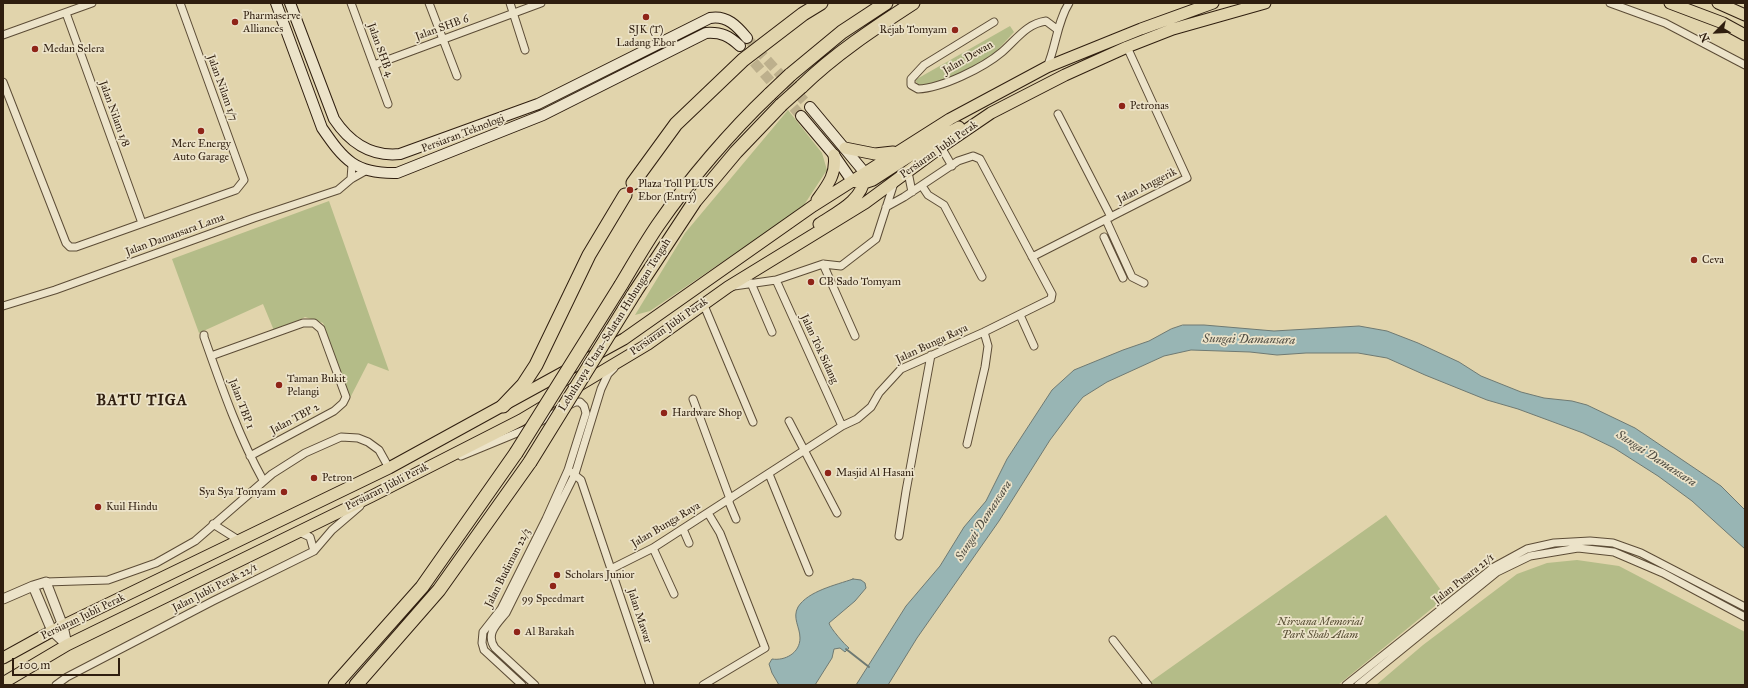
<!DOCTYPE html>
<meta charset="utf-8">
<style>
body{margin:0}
#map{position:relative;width:1748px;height:688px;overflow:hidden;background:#e1d4ac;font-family:"IM FELL Great Primer",serif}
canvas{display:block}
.frame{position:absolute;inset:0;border:4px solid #2f1e0f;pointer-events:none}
.north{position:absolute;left:1696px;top:12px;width:40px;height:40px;-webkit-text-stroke:3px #ece3c9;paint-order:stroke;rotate:246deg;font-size:11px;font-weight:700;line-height:16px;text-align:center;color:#2f1e0f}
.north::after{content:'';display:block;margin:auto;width:14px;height:18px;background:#2f1e0f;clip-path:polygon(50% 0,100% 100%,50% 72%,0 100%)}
.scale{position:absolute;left:12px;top:658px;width:108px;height:18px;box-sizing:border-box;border:2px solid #2f1e0f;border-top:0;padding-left:5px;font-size:12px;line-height:14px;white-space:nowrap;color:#2f1e0f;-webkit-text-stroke:3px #ece3c9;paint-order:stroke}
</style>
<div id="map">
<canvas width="1748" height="688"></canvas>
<div class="frame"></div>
<div class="north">N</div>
<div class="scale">100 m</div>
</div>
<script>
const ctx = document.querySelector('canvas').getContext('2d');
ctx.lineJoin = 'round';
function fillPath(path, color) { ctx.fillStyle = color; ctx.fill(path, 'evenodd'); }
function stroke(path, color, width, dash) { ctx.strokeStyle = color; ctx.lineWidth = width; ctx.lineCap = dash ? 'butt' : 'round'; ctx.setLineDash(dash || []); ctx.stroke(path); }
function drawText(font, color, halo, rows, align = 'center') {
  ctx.font = font + ' "IM FELL Great Primer",serif'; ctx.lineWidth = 3.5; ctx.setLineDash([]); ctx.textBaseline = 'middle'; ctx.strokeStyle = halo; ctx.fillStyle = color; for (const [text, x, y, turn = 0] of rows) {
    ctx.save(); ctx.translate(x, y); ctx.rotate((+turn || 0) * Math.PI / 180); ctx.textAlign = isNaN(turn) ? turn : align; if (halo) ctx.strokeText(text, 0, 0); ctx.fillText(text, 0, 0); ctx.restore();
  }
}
const green = new Path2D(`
 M1010 26 1014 32 994 54 943 84 919 86 915 80Z
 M788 110 822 153 827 170 802 208 650 311 635 315 685 233Z
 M329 201 389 371 368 363 350 398 323 323 305 317 275 333 263 304 199 333 172 259Z
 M1386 515 1446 597 1338 685H1146Z
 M1577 560 1619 566 1745 632V685H1376L1423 645 1517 574 1547 563Z`);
const water = new Path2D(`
 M1183 325H1204L1274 331 1359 326 1387 331 1418 343 1459 362 1481 376 1521 392 1544 398 1572 401 1587 405 1635 428 1721 486 1745 510V549L1692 501 1658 476 1614 448 1583 433 1518 409 1487 400 1425 375 1387 358 1358 353H1306L1277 355 1250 352 1191 350 1164 356 1107 382 1083 397 1074 408 1050 440 999 521 917 638 888 685H856L906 606 940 566 964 527 986 501 1007 459 1052 390 1074 370 1123 350 1149 341 1171 329Z
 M853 579 861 580 865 583 866 588 855 601 829 623C830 628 845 645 849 648L845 652 840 648 834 649 832 658 815 685H779L772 673 769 664 772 659C785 661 800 653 800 638 800 627 792 618 798 607 808 591 836 585 853 579Z`);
const stream = new Path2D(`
 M846 649 869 667`);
const secondaryTunnel = new Path2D(`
 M747 38 810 107
 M744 51 801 116`);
const minor = new Path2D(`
 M351 3 388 104
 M429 3 457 76
 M510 3 525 50
 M1610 3 1665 23 1745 65
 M66 13 142 223
 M994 22 924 65 911 79V85L918 89C942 88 983 68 1002 52 1017 39 1026 24 1046 21L1058 30
 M3 35 92 3
 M374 65 541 3
 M1047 67C1056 47 1057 22 1069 3
 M3 82 66 243 70 247H76L236 190 244 180 180 3
 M1058 114 1111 217
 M941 147 952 166
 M908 172 912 192
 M351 179 352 165
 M922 186 928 195 944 205 982 277
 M1106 220 1132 277 1144 283
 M1104 237 1123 278
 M1032 257 1187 178 1127 47
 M823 264 855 336
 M776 280 842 426
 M751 283 772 332
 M734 286 776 280 823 264 841 266 876 239 894 183
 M703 303 753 422
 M3 306 55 290 254 218 338 190 351 179 367 170
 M1020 315 1034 346
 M204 335V337C221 385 238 435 263 480
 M211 356 303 323H314L321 329 346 397 343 403 334 411 250 456
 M693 399 730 499
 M789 421 837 513
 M538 423 558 411
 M967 444 985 367 988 346 984 332
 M461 456 529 428
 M571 472 581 480 650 685
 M769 474 809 572
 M728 500 736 519
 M213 524 240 541
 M683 529 689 543
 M299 532 310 537 314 551
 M899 536 906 491 931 355
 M653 548 674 594
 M611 569 653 548 842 426 857 419 871 407 879 393 901 369 984 332 1051 299 1052 294 980 159 973 156 958 161 904 197 886 207
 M46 582 108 580 156 563 195 541 272 474 305 453 341 437 358 438 368 442 379 450 389 468
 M1113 640 1148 685
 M56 685 67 677 213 601 314 551 332 530 360 506
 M522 685 484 650 482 643 483 632 501 609 546 519 568 470 586 413 584 406 580 402H575L567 406
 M535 685 495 648C485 634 497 624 506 613L575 474 601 389 608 374 614 368
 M703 685 765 648 720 533 708 513
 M1346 685 1494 567 1527 549 1554 543 1590 541 1613 543 1641 553 1745 607
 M1358 685 1497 572 1530 556 1578 548 1614 552 1663 573 1745 617`);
const tertiary = new Path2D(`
 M33 586 52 631 67 645
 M3 599 33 586 46 582 63 626 67 645`);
const secondary = new Path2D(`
 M276 3 322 128C344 160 355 174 397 173L543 115 706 33C722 32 729 36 740 46
 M290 3 334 119C350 143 371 157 400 154L538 104 710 18C727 15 737 26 747 38
 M810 107 865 173
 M801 116 834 155 852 181`);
const primary = new Path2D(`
 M1670 3 1723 23 1745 35
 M1718 3 1745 15
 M845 148 875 154 893 152
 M852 181 864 183 873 180 930 143 959 127
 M817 200C827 186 837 174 834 155
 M819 224C837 212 862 201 865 177
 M3 658 52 631 389 468 624 339 813 206 950 119 1047 67 1141 29 1213 3
 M3 683 67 645 372 496 521 420 648 344 728 287 865 203 941 147 991 113 1065 75 1127 47 1173 29 1265 3`);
const motorway = new Path2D(`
 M790 75 842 32 886 3
 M801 87C835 54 873 29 913 3
 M633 183 676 124 743 60 803 14 821 3
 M621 285C633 265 645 244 658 225 689 180 731 131 770 94
 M635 292 695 201 736 152 781 105
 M503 406 523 385 536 365 589 255 625 195
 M335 685 422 587 516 453
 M356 685 439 590 530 462`);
const motorwayBridge = new Path2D(`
 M770 94 790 75
 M781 105 801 87
 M516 453 621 285
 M530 462 635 292`);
const markers = [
 [646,17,4,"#8f2418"],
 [235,22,4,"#8f2418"],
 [955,30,4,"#8f2418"],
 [35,49,4,"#8f2418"],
 [1122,106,4,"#8f2418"],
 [201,131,4,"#8f2418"],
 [630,190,4,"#8f2418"],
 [1694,260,4,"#8f2418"],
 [811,282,4,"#8f2418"],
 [279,385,4,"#8f2418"],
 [664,413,4,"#8f2418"],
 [828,473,4,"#8f2418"],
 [314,478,4,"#8f2418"],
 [284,492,4,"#8f2418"],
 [98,507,4,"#8f2418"],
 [557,575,4,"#8f2418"],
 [553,586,4,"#8f2418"],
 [517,632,4,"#8f2418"]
];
const poiNames = [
 ["Pharmaserve",243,16],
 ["Alliances",243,29],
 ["SJK (T)",646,30,"center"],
 ["Ladang Ebor",646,43,"center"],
 ["Rejab Tomyam",947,30,"right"],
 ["Medan Selera",43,49],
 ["Petronas",1130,106],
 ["Merc Energy",201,144,"center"],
 ["Auto Garage",201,157,"center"],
 ["Plaza Toll PLUS",638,184],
 ["Ebor (Entry)",638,197],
 ["Ceva",1702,260],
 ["CB Sado Tomyam",819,282],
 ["Taman Bukit",287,379],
 ["Pelangi",287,392],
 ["Hardware Shop",672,413],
 ["Masjid Al Hasani",836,473],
 ["Petron",322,478],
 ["Sya Sya Tomyam",276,492,"right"],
 ["Kuil Hindu",106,507],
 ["Scholars Junior",565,575],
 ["99 Speedmart",553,599,"center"],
 ["Al Barakah",525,632]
];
const streetNames = [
 ["Jalan SHB 6",442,28,-20],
 ["Jalan SHB 4",380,50,70],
 ["Jalan Dewan",968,58,-30],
 ["Jalan Nilam 1/7",222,88,70],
 ["Jalan Nilam 1/8",114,114,70],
 ["Persiaran Teknologi",463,134,-21],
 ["Persiaran Jubli Perak",939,150,-35],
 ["Jalan Anggerik",1147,186,-27],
 ["Jalan Damansara Lama",175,235,-20],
 ["Lebuhraya Utara–Selatan Hubungan Tengah",615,325,-58],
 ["Persiaran Jubli Perak",669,327,-35],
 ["Jalan Bunga Raya",932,344,-25],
 ["Jalan Tok Sidang",819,349,65],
 ["Jalan TBP 1",241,404,69],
 ["Jalan TBP 2",295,419,-28],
 ["Persiaran Jubli Perak",387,487,-27],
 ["Jalan Bunga Raya",666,525,-31],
 ["Jalan Budiman 22/3",508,568,-63],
 ["Jalan Pusara 21/1",1464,579,-38],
 ["Jalan Jubli Perak 22/1",215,588,-27],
 ["Jalan Mawar",639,616,72],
 ["Persiaran Jubli Perak",83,617,-26]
];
const parkNames = [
 ["Nirvana Memorial",1320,622],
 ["Park Shah Alam",1320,635]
];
const waterNames = [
 ["Sungai Damansara",1249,340,1],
 ["Sungai Damansara",1656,459,33],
 ["Sungai Damansara",984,521,-57]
];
const districtNames = [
 ["BATU TIGA",142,401]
];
fillPath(green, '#b4bc88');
fillPath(water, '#98b5b4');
stroke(water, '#6e7972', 1);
stroke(stream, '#6e7972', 2);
stroke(secondaryTunnel, '#bdb08d', 10, [10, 5]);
stroke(minor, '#5c4c36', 9);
stroke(tertiary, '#5c4c36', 11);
stroke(secondary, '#2f1e0f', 12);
stroke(primary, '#2f1e0f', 13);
stroke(motorway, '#2f1e0f', 15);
stroke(minor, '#ece3c9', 7);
stroke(tertiary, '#ece3c9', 9);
stroke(secondary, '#ece3c9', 10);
stroke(primary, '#e1d4ac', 11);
stroke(motorway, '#e1d4ac', 13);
stroke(motorwayBridge, '#2f1e0f', 15, []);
stroke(motorwayBridge, '#e1d4ac', 13);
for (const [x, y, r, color] of markers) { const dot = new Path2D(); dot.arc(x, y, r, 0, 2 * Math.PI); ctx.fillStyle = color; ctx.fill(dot); stroke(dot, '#ece3c9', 1.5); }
drawText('11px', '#2f1e0f', '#ece3c9', poiNames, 'left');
drawText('11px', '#2f1e0f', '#ece3c9', streetNames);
drawText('italic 11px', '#574d33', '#ece3c9', parkNames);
drawText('italic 12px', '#4e4b41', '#ece3c9', waterNames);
ctx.letterSpacing = '1px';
drawText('bold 15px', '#2f1e0f', '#ece3c9', districtNames);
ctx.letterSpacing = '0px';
</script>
